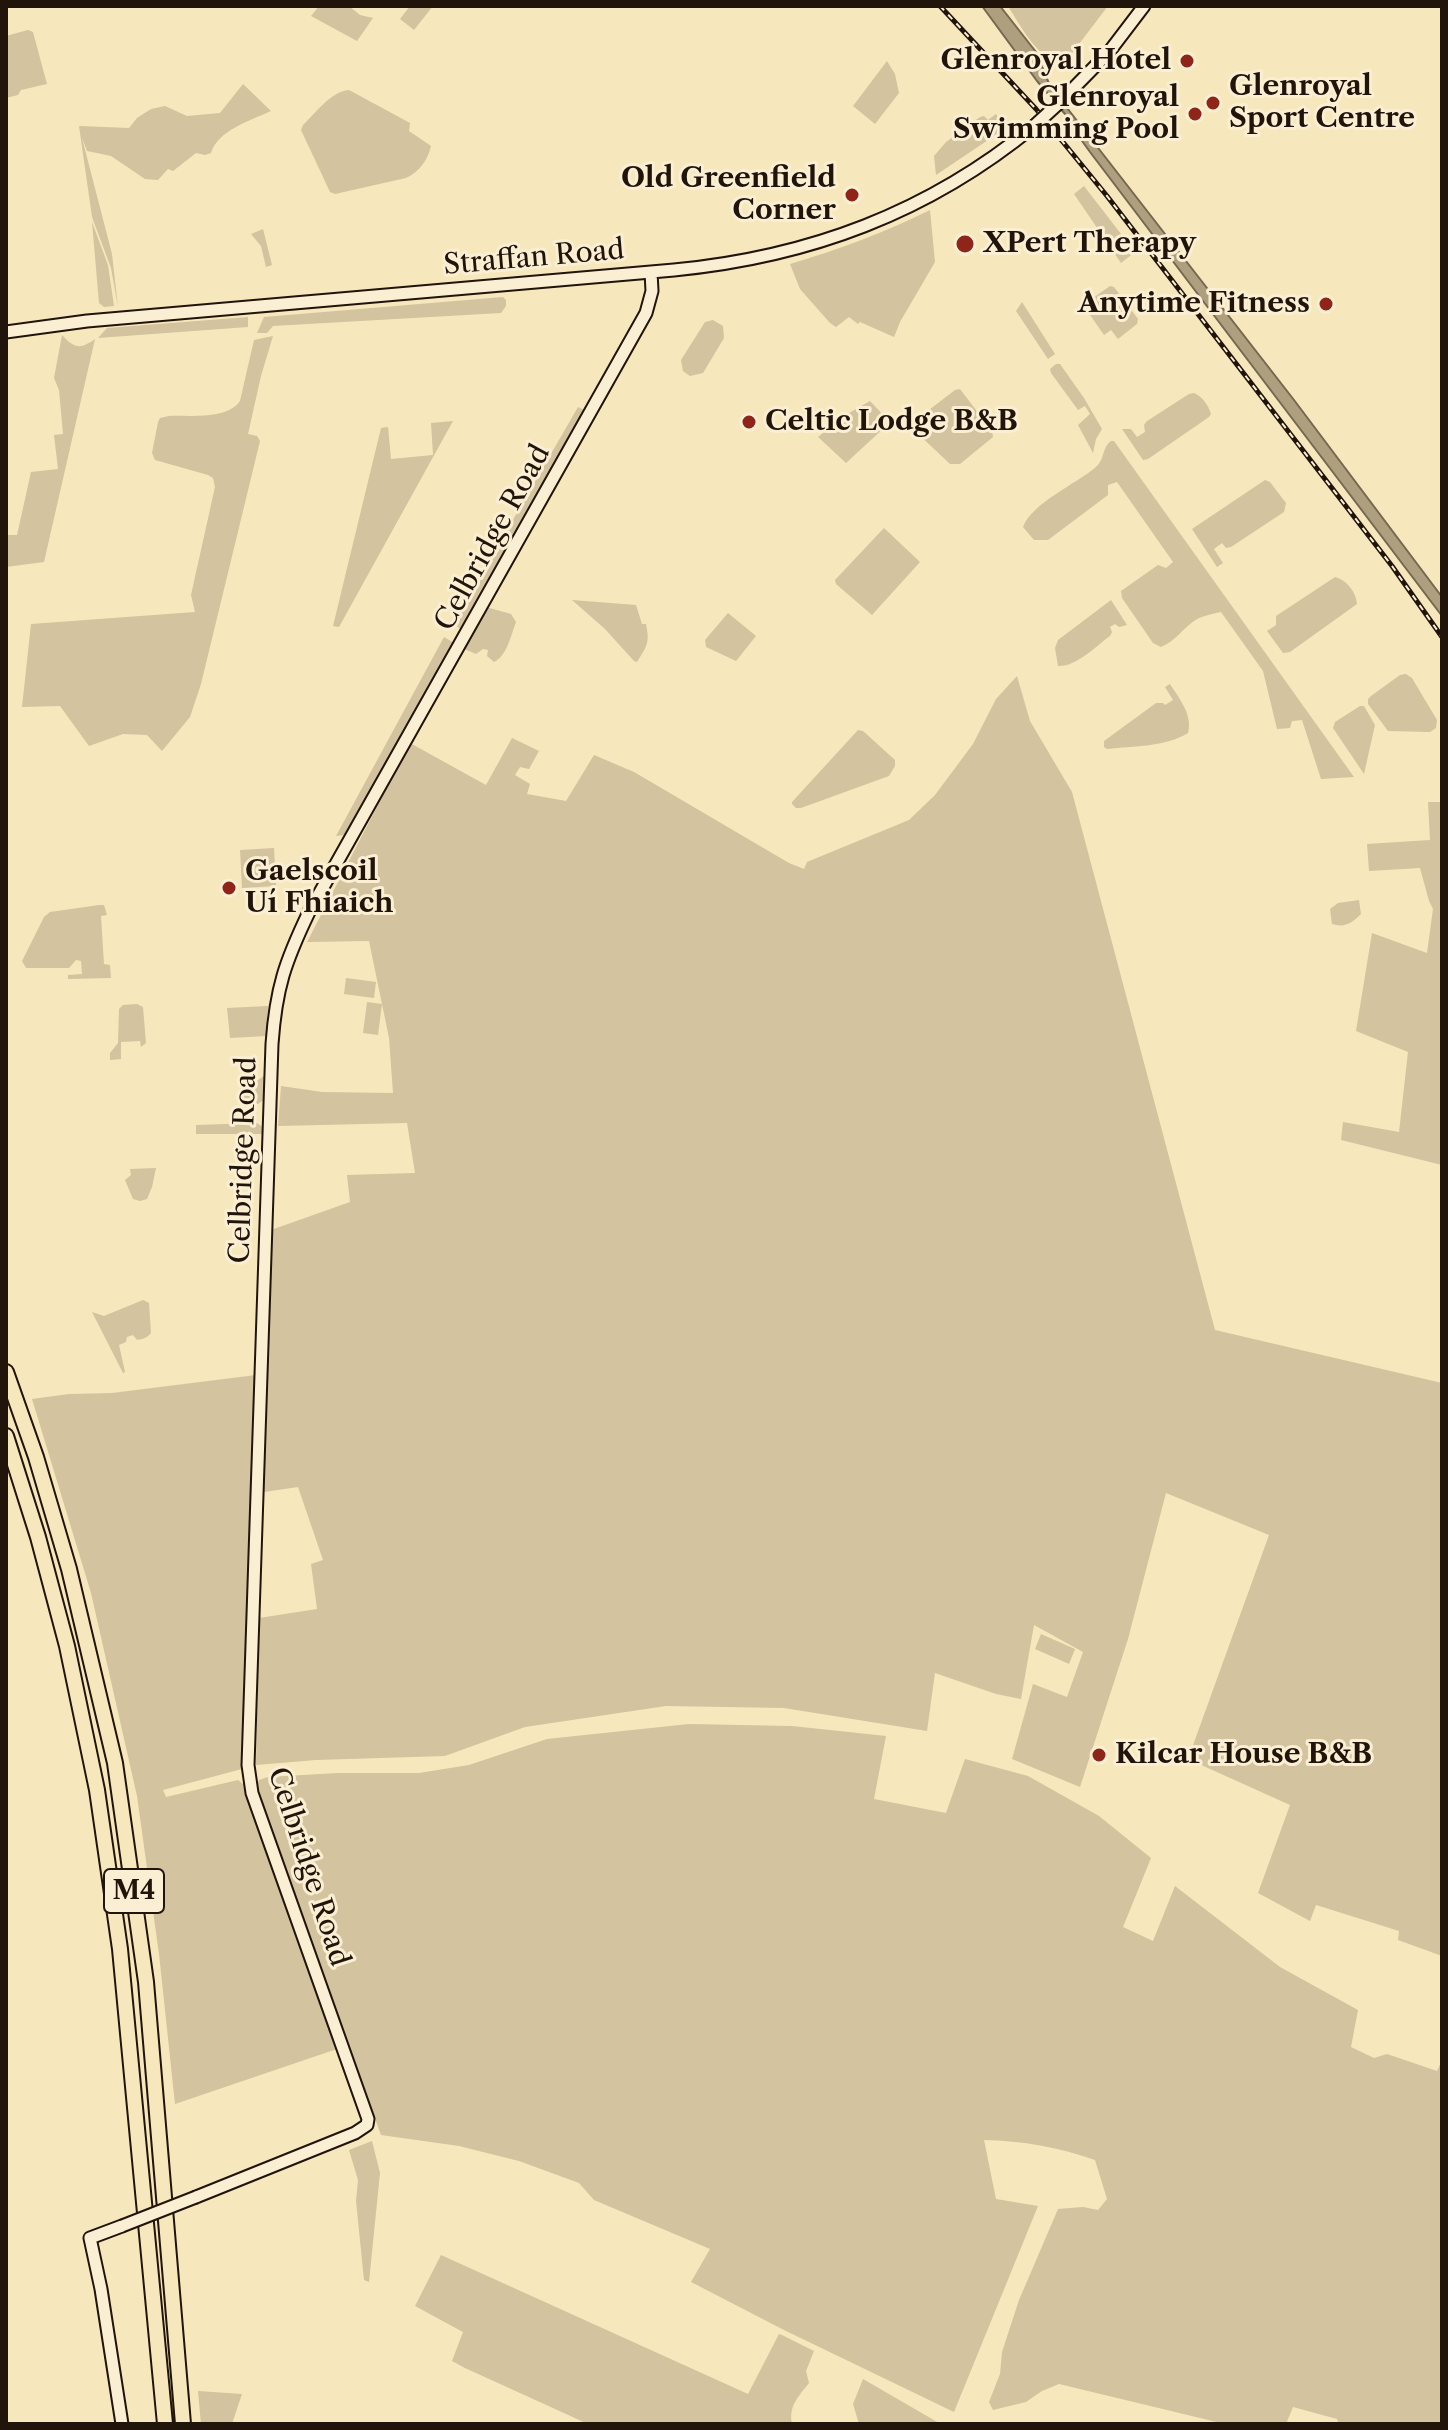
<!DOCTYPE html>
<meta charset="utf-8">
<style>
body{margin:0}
#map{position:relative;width:1448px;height:2430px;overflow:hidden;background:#f7e7bc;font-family:"Libre Caslon Text",serif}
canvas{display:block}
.frame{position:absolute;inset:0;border:8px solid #21140a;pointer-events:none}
</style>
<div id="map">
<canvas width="1448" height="2430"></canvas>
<div class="frame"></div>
</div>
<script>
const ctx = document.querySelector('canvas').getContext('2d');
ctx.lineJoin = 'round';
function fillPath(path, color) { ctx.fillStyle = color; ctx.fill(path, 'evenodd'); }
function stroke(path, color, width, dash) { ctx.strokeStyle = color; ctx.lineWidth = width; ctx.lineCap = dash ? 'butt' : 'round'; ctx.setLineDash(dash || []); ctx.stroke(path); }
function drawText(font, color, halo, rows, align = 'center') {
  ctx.font = font + ' "Libre Caslon Text",serif'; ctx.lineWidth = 6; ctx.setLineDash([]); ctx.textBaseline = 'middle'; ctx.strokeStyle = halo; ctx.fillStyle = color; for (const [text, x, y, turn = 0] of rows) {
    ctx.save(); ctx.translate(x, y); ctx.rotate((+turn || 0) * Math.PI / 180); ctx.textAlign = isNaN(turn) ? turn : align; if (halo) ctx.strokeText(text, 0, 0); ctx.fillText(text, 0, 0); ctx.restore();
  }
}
const green = new Path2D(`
 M319 6H349L360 15 373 18 357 41 311 16Z
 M410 6H433L414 30 400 19Z
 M1008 6H1108L1063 65C1036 57 1022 28 1008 6Z
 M28 30 33 32 47 84 21 90 18 95 6 98V36Z
 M887 61 895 74 899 93 875 124 853 106Z
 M243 84 271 111C250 121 218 130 211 153L205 155 196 153 173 171 168 169 158 180 145 179 111 156 87 151 82 138 112 254 118 307 111 268 92 217 79 126 129 128 137 118 151 109 165 106 187 116 220 113Z
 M349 90 410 123 409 131 431 146C428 160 419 172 406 178L335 194 330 192 301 130 303 125C317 112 330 92 349 90Z
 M996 114 1004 126 997 134 936 175 934 156 946 142 980 117 984 116 988 120Z
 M1084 186 1135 252 1121 263 1074 194Z
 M930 210 935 262 900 322 894 337 860 322 858 324 849 317 836 327 830 323 800 289 790 264C838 250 886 232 930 210Z
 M92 222 108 265 114 306 104 307 99 303Z
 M263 229 272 265 266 267 261 246 251 234Z
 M1110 286 1114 287 1138 319 1137 324 1118 339 1111 330 1104 335 1083 305Z
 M503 297 506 300V306L501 313 273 326 267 333H257L264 317Z
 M1022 302 1055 354 1048 359 1016 311Z
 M248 317V327L98 338 107 328Z
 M713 320 723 326 724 338 703 373 690 376 683 371 681 360 705 322Z
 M62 335C74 348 80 350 95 339L44 562 6 567V535H17L31 472 58 469 54 435 63 434 59 390 54 378Z
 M273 336 261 376 248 434 257 436 260 441 201 684 190 717 162 751 147 735 123 734 89 746 60 706 22 707 31 624 195 612 191 595 215 487 213 478 208 475 155 460 152 453 158 422 160 418 169 416C190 415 227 420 240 401L254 340Z
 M1056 364H1060L1084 398 1102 429 1096 439 1093 453 1078 425 1090 414 1085 406 1078 410 1051 373 1050 369Z
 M960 389 992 431 993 437 960 464H950L915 431 912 423 955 390Z
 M1194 393C1202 396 1209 406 1211 414L1209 417 1148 459 1143 460 1122 429H1131L1137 437 1145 432 1144 425 1147 421 1189 394Z
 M870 401 887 419 885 427 846 463 818 437 842 417Z
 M578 407 584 410 462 630 453 624Z
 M453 421 339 627 333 626 381 428 388 427 391 459 433 455 431 423Z
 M1111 441H1114L1354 777 1321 779 1302 720 1292 721 1290 728 1277 729 1263 671 1221 612C1212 614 1201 616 1194 621 1181 630 1177 640 1161 647L1153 643 1122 598 1121 591 1158 565 1166 568 1173 562 1117 482 1108 485V495L1048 540H1034L1023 527C1032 503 1076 484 1096 467 1105 459 1102 447 1111 441Z
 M1265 480 1270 482 1286 503 1284 512 1231 547 1226 548 1222 543 1214 549 1223 563 1217 567 1192 529Z
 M884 528 920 562 872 615 836 584 835 580Z
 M1335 577C1347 580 1356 592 1357 604L1290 652 1283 653 1267 631 1276 625V616Z
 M572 600 636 605 642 624H646C650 643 647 646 637 662L634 661 605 629Z
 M1111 600 1127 625 1119 627 1115 624 1110 627 1112 632 1110 636C1095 647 1076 667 1058 666L1055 648 1058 640Z
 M486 607 511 614 516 622C511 635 507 656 494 662L487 656 488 650 483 649 476 654 462 648Z
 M728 613 756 636 736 661 706 647 705 640Z
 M444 637 454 643 345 835 336 836Z
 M1406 674 1412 678 1437 720 1436 728 1430 732 1388 731 1368 704V699L1371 696 1400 675Z
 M1017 676 1030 721 1072 792 1215 1330 1442 1383V1956L1398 1940 1399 1931 1316 1905 1310 1921 1258 1893 1290 1805 1188 1759 1269 1535 1166 1493 1128 1639 1080 1787 1012 1759 1033 1684 1067 1697 1083 1652 1034 1625 1021 1699 996 1694 935 1673 927 1731 784 1708 666 1706 525 1727 445 1756 316 1760 256 1765 259 1618 317 1609 311 1564 323 1560 298 1487 264 1492 271 1230 350 1202 347 1175 415 1173 407 1123 278 1126 281 1086 322 1092 393 1093 389 1038 369 941 307 942 410 743 486 785 512 738 539 751 529 769 520 767 515 775 530 784 527 794 566 801 594 755 634 772 789 863 804 869 807 862 909 820 935 795 973 744 996 699Z
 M1170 684C1179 698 1193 715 1188 733 1165 747 1134 746 1107 749L1104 747V741L1156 703H1163L1165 705 1173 700 1165 687Z
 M1360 706H1364L1375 725 1364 774 1333 728 1335 722Z
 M858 730 863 731 895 760V766L889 776 801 808H796L792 804V802Z
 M1428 802H1442V1165L1341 1140 1343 1122 1399 1132 1408 1052 1356 1031 1372 933 1427 953 1433 909 1429 901 1420 868 1369 871 1367 844 1430 840Z
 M274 848 276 886 242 888 240 850Z
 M1359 900 1361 914C1352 923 1345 928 1332 924L1330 909 1338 903Z
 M99 905H104L107 915 101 916 104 964 110 965 111 978 68 979V975L82 974 81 961 76 960 69 968H26L22 961 44 917 50 912Z
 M346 978 376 982 374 998 344 994Z
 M367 1002 382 1004 378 1035 363 1033Z
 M123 1005 137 1004 143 1007 146 1043 141 1047 140 1041 121 1042V1059L110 1060V1053L118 1043 119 1009Z
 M268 1006 267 1036 230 1038 227 1008Z
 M265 1075V1099L258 1104H240V1086L254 1083Z
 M257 1123 264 1128 265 1134H196V1125Z
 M156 1168 152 1187 147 1199 140 1201 133 1199 125 1180 131 1175 130 1169Z
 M143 1300 149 1303 151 1333C147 1338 143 1339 137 1340L133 1335 127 1337 126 1342 119 1345 125 1372 123 1373 92 1312 104 1316Z
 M256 1375 242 1769 163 1790 166 1797 238 1780 244 1785 337 2049 175 2104 159 1954 137 1796 91 1593 32 1399 69 1394 112 1393Z
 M1041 1634 1075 1649 1069 1664 1035 1649Z
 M689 1724 792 1726 886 1736 874 1799 946 1813 965 1759 1028 1776 1099 1816 1151 1858 1123 1927 1153 1941 1175 1886 1280 1967 1358 2010 1351 2047 1374 2058 1387 2054 1437 2071 1442 2060V2424H1339L1337 2419 1293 2407 1286 2424H1225L1059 2384 1042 2391 1026 2402 993 2410 989 2402 1000 2374 1002 2352 1019 2300 1058 2209 1083 2207 1098 2210 1107 2199 1095 2160C1058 2147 1023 2141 984 2140L996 2199 1038 2206 954 2412 784 2330 691 2282 710 2249 594 2200 579 2183 519 2161 459 2146 381 2135 258 1797 256 1786 259 1780 268 1777 338 1773H419L469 1765 547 1739Z
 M372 2141 380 2173 369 2282 364 2280 356 2201 358 2180 349 2150Z
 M441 2255 748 2394 779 2334 782 2335 814 2351 806 2371 809 2383C799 2396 788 2406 792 2424H588L465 2368 452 2361 463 2332 415 2306Z
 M863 2379 939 2423 940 2424H859L853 2404Z
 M198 2391 242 2394 232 2424H201Z`);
const water = new Path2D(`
 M982 6H1000L1036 52 1050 86 1294 400 1442 597V616L1090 152 1067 120 1065 114 1037 81Z`);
const secondary = new Path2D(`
 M1058 104 1109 52 1144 6
 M6 332 87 321 674 270C809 257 928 213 1034 126
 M196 2197 355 2133 367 2125 368 2119 252 1793 248 1765 272 1044C276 988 285 962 309 912L646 313 652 291 651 272
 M122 2424 101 2289 90 2238 122 2226`);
const motorway = new Path2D(`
 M6 1372 36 1457 69 1569 115 1763 146 1982 183 2424
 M6 1436 38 1537 67 1646 97 1790 120 1949 165 2424`);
const rail = new Path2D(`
 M940 6 1036 109 1107 196 1392 566 1442 637`);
const secondaryBridge = new Path2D(`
 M1034 126 1058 104
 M122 2226 196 2197`);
const markers = [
 [1187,61,8,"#8f2418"],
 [1213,103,8,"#8f2418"],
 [1195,114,8,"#8f2418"],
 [852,195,8,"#8f2418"],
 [965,244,10,"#8f2418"],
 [1326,304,8,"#8f2418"],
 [749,422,8,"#8f2418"],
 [229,888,8,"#8f2418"],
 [1099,1755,8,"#8f2418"]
];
const shields = [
 [134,1891,60]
];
const shieldNames = [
 ["M4",134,1891]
];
const poiNames = [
 ["Glenroyal Hotel",1171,61,"right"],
 ["Glenroyal",1229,87],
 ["Sport Centre",1229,119],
 ["Glenroyal",1179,98,"right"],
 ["Swimming Pool",1179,130,"right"],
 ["Old Greenfield",836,179,"right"],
 ["Corner",836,211,"right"],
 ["XPert Therapy",983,244],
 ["Anytime Fitness",1310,304,"right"],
 ["Celtic Lodge B&B",765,422],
 ["Gaelscoil",245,872],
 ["Uí Fhiaich",245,904],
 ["Kilcar House B&B",1115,1755]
];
const streetNames = [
 ["Straffan Road",534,258,-5],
 ["Celbridge Road",493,538,-61],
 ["Celbridge Road",244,1160,-88],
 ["Celbridge Road",308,1867,72]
];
fillPath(green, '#d3c39e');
fillPath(water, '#ae9f7f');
stroke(water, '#766750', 2);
stroke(secondary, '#21140a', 15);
stroke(motorway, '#21140a', 18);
stroke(secondary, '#faefd3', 11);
stroke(motorway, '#f7e7bc', 14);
stroke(rail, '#21140a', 5);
stroke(rail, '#faefd3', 2, [6]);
stroke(secondaryBridge, '#21140a', 15, []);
stroke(secondaryBridge, '#faefd3', 11);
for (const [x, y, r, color] of markers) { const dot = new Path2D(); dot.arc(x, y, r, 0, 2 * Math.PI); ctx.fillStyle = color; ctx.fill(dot); stroke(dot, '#faefd3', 3); }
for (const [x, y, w] of shields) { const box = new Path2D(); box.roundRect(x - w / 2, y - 22, w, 44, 6); ctx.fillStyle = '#faefd3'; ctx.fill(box); stroke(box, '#21140a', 2); }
drawText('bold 26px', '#21140a', null, shieldNames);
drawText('bold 28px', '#21140a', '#faefd3', poiNames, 'left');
drawText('28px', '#21140a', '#faefd3', streetNames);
</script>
